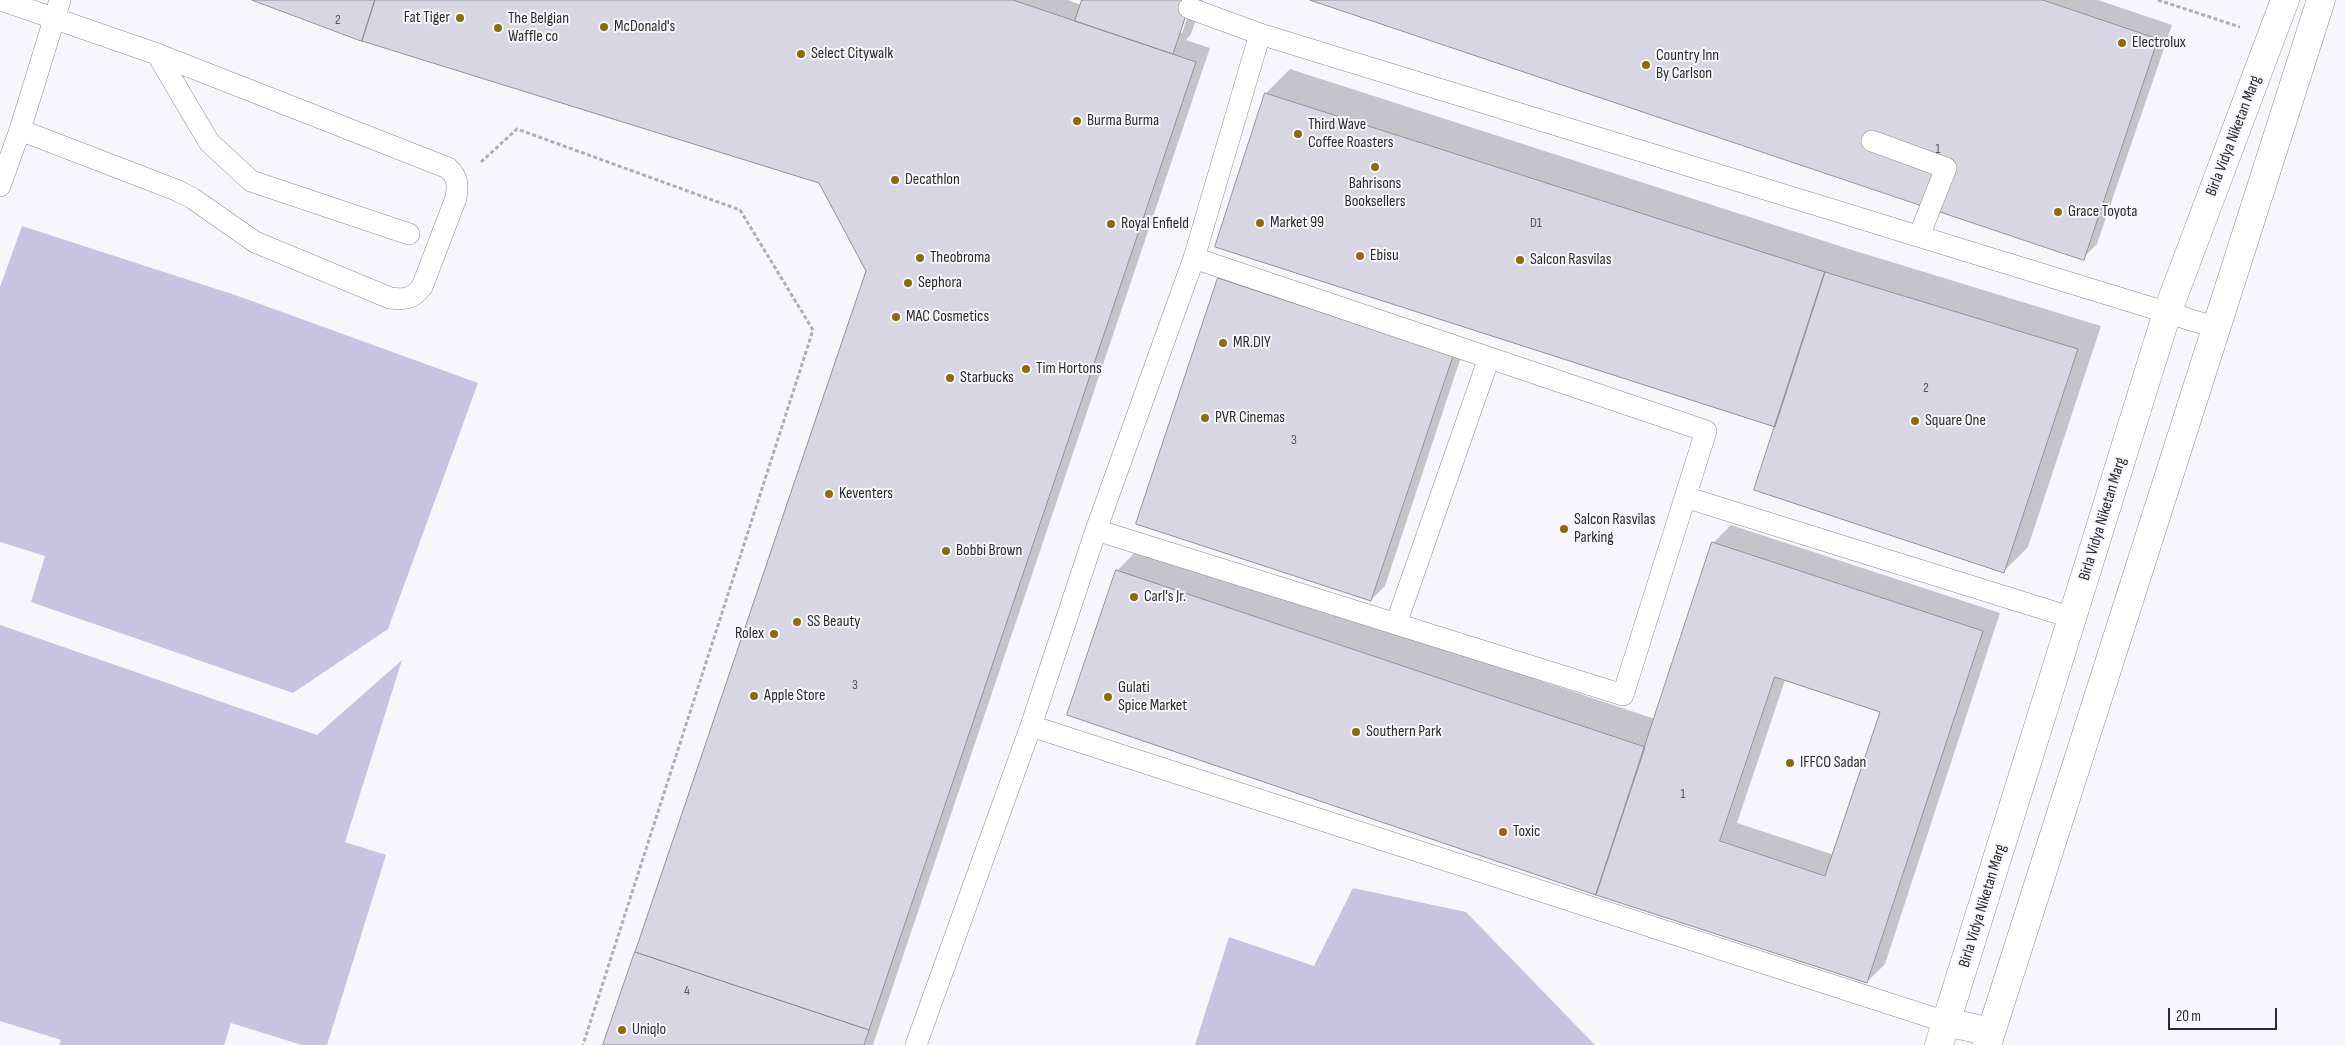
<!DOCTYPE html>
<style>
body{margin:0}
#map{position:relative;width:2345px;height:1045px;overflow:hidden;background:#f7f6fd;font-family:"Sofia Sans Condensed",sans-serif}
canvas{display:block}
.scale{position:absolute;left:2168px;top:1008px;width:109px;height:22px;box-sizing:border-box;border:2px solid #2b2a2f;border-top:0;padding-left:6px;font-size:15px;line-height:18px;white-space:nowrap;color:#2b2a2f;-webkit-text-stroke:4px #f7f6fd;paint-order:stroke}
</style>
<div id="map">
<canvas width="2345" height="1045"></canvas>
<div class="scale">20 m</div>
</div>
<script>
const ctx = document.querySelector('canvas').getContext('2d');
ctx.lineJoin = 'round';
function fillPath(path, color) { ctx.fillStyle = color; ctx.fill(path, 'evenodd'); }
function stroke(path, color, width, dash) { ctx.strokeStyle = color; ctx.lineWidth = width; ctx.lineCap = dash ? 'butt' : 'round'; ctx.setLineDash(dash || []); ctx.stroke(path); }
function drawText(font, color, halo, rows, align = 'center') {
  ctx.font = font + ' "Sofia Sans Condensed",sans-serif'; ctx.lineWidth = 4; ctx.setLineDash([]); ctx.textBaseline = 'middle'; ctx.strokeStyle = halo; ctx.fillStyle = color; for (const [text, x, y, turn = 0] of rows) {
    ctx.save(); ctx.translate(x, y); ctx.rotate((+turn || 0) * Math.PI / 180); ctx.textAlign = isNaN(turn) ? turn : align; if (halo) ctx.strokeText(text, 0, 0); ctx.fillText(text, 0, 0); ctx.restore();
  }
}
const green = new Path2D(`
 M22 226 238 296 478 383 388 629 293 693 31 602 45 556 0 542V287Z
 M0 625 317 735 402 660 345 842 386 855 327 1045H302L231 1023 224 1045H59L61 1040 0 1021Z
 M1353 888 1466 912 1595 1045H1195L1229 937 1314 966Z`);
const shadow = new Path2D(`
 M256 0H1068L1081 5 1083 0 1179 33H1182L1193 0H1203L1191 34 1186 40 1210 48 873 1045H604L867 271 820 182Z
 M1315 0H2098L2172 25 2097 244 2083 258Z
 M1290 69 1849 249 2101 326 2028 547 2004 571 1776 426 1217 247 1266 93Z
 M1233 265 1466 342 1385 586 1371 600 1219 279Z
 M1731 525 2000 613 1885 964 1867 982 1117 571 1140 547 1655 719 1713 543ZM1785 680 1881 711 1834 855 1737 823Z`);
const building = new Path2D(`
 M252 0H375L362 41Z
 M375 0H1013L1196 62 869 1030 635 952 866 271 819 183 362 41Z
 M1082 0H1191L1173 54 1075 21Z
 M1310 0H2043L2158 39 2084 260Z
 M1265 93 1825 272 1775 427 1215 247Z
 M1825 272 2078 349 2004 573 1754 490Z
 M1218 278 1453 356 1371 601 1136 524Z
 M1712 542 1983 631 1867 983 1596 895ZM1775 677 1880 712 1825 876 1720 841Z
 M1116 570 1645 747 1596 895 1067 715Z
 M635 952 869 1030 864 1045H603Z`);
const path = new Path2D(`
 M2158 0 2240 27
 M481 162 517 129 740 210 813 330 583 1045`);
const lane = new Path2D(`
 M1 0 157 54 448 168C458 177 458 185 456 198L422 287C412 299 405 300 390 298L255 242 192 198 176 190 20 130
 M1189 8 1260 34 2214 327
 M157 54 209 142 251 181 409 234
 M1872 141 1946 168 1919 236
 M0 186 20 130 60 0
 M1685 497 2073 618
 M1096 530 1623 695 1706 431 1194 258
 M1396 624 1489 358
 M1031 726 1946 1022
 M916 1045 1031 726 1096 530 1194 258 1260 34`);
const secondary = new Path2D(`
 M1946 1022 1991 1032
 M1939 1045 2167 313 2285 0
 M1987 1045 2321 0`);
const markers = [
 [460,18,5,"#8e6a0e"],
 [604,27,5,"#8e6a0e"],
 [498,28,5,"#8e6a0e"],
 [2122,43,5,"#8e6a0e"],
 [801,54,5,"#8e6a0e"],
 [1646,65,5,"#8e6a0e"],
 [1077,121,5,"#8e6a0e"],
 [1298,134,5,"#8e6a0e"],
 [1375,167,5,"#8e6a0e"],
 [895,180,5,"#8e6a0e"],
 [2058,212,5,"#8e6a0e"],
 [1260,223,5,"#8e6a0e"],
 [1111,224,5,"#8e6a0e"],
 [1360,256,5,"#8e6a0e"],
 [920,258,5,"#8e6a0e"],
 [1520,260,5,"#8e6a0e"],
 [908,283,5,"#8e6a0e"],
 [896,317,5,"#8e6a0e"],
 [1223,343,5,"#8e6a0e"],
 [1026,369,5,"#8e6a0e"],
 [950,378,5,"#8e6a0e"],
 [1205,418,5,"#8e6a0e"],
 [1915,421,5,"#8e6a0e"],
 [829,494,5,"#8e6a0e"],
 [1564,529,5,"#8e6a0e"],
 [946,551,5,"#8e6a0e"],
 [1134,597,5,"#8e6a0e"],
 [797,622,5,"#8e6a0e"],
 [774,634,5,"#8e6a0e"],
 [754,696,5,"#8e6a0e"],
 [1108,697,5,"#8e6a0e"],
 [1356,732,5,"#8e6a0e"],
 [1790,763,5,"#8e6a0e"],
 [1503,832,5,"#8e6a0e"],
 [622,1030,5,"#8e6a0e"]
];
const numberNames = [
 ["2",338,20],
 ["1",1938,149],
 ["D1",1536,223],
 ["2",1926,388],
 ["3",1294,440],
 ["3",855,685],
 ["1",1683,794],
 ["4",687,991]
];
const poiNames = [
 ["Fat Tiger",450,18,"right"],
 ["The Belgian",508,19],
 ["Waffle co",508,37],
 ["McDonald's",614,27],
 ["Electrolux",2132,43],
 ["Select Citywalk",811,54],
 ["Country Inn",1656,56],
 ["By Carlson",1656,74],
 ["Burma Burma",1087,121],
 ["Third Wave",1308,125],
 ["Coffee Roasters",1308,143],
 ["Decathlon",905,180],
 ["Bahrisons",1375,184,"center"],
 ["Booksellers",1375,202,"center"],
 ["Grace Toyota",2068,212],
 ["Market 99",1270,223],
 ["Royal Enfield",1121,224],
 ["Ebisu",1370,256],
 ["Theobroma",930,258],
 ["Salcon Rasvilas",1530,260],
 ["Sephora",918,283],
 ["MAC Cosmetics",906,317],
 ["MR.DIY",1233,343],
 ["Tim Hortons",1036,369],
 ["Starbucks",960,378],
 ["PVR Cinemas",1215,418],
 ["Square One",1925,421],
 ["Keventers",839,494],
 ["Salcon Rasvilas",1574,520],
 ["Parking",1574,538],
 ["Bobbi Brown",956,551],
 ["Carl's Jr.",1144,597],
 ["SS Beauty",807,622],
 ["Rolex",764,634,"right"],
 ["Gulati",1118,688],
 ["Spice Market",1118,706],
 ["Apple Store",764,696],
 ["Southern Park",1366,732],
 ["IFFCO Sadan",1800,763],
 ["Toxic",1513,832],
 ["Uniqlo",632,1030]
];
const streetNames = [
 ["Birla Vidya Niketan Marg",2234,136,-69],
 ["Birla Vidya Niketan Marg",2103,519,-73],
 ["Birla Vidya Niketan Marg",1983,906,-73]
];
fillPath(green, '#c8c3e0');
fillPath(shadow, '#0003');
fillPath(building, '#d8d6e2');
stroke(building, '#92909b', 1);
stroke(lane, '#8c8a95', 22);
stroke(secondary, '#8c8a95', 29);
stroke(path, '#afaeb4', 3, [4, 2.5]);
stroke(lane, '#fff', 21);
stroke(secondary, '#fff', 28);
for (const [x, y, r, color] of markers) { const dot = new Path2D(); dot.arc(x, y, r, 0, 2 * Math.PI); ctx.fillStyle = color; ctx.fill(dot); stroke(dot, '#f7f6fd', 2); }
drawText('14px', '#56555c', null, numberNames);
drawText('16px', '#2b2a2f', '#f7f6fd', poiNames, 'left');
drawText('16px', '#2b2a2f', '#f7f6fd', streetNames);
</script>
